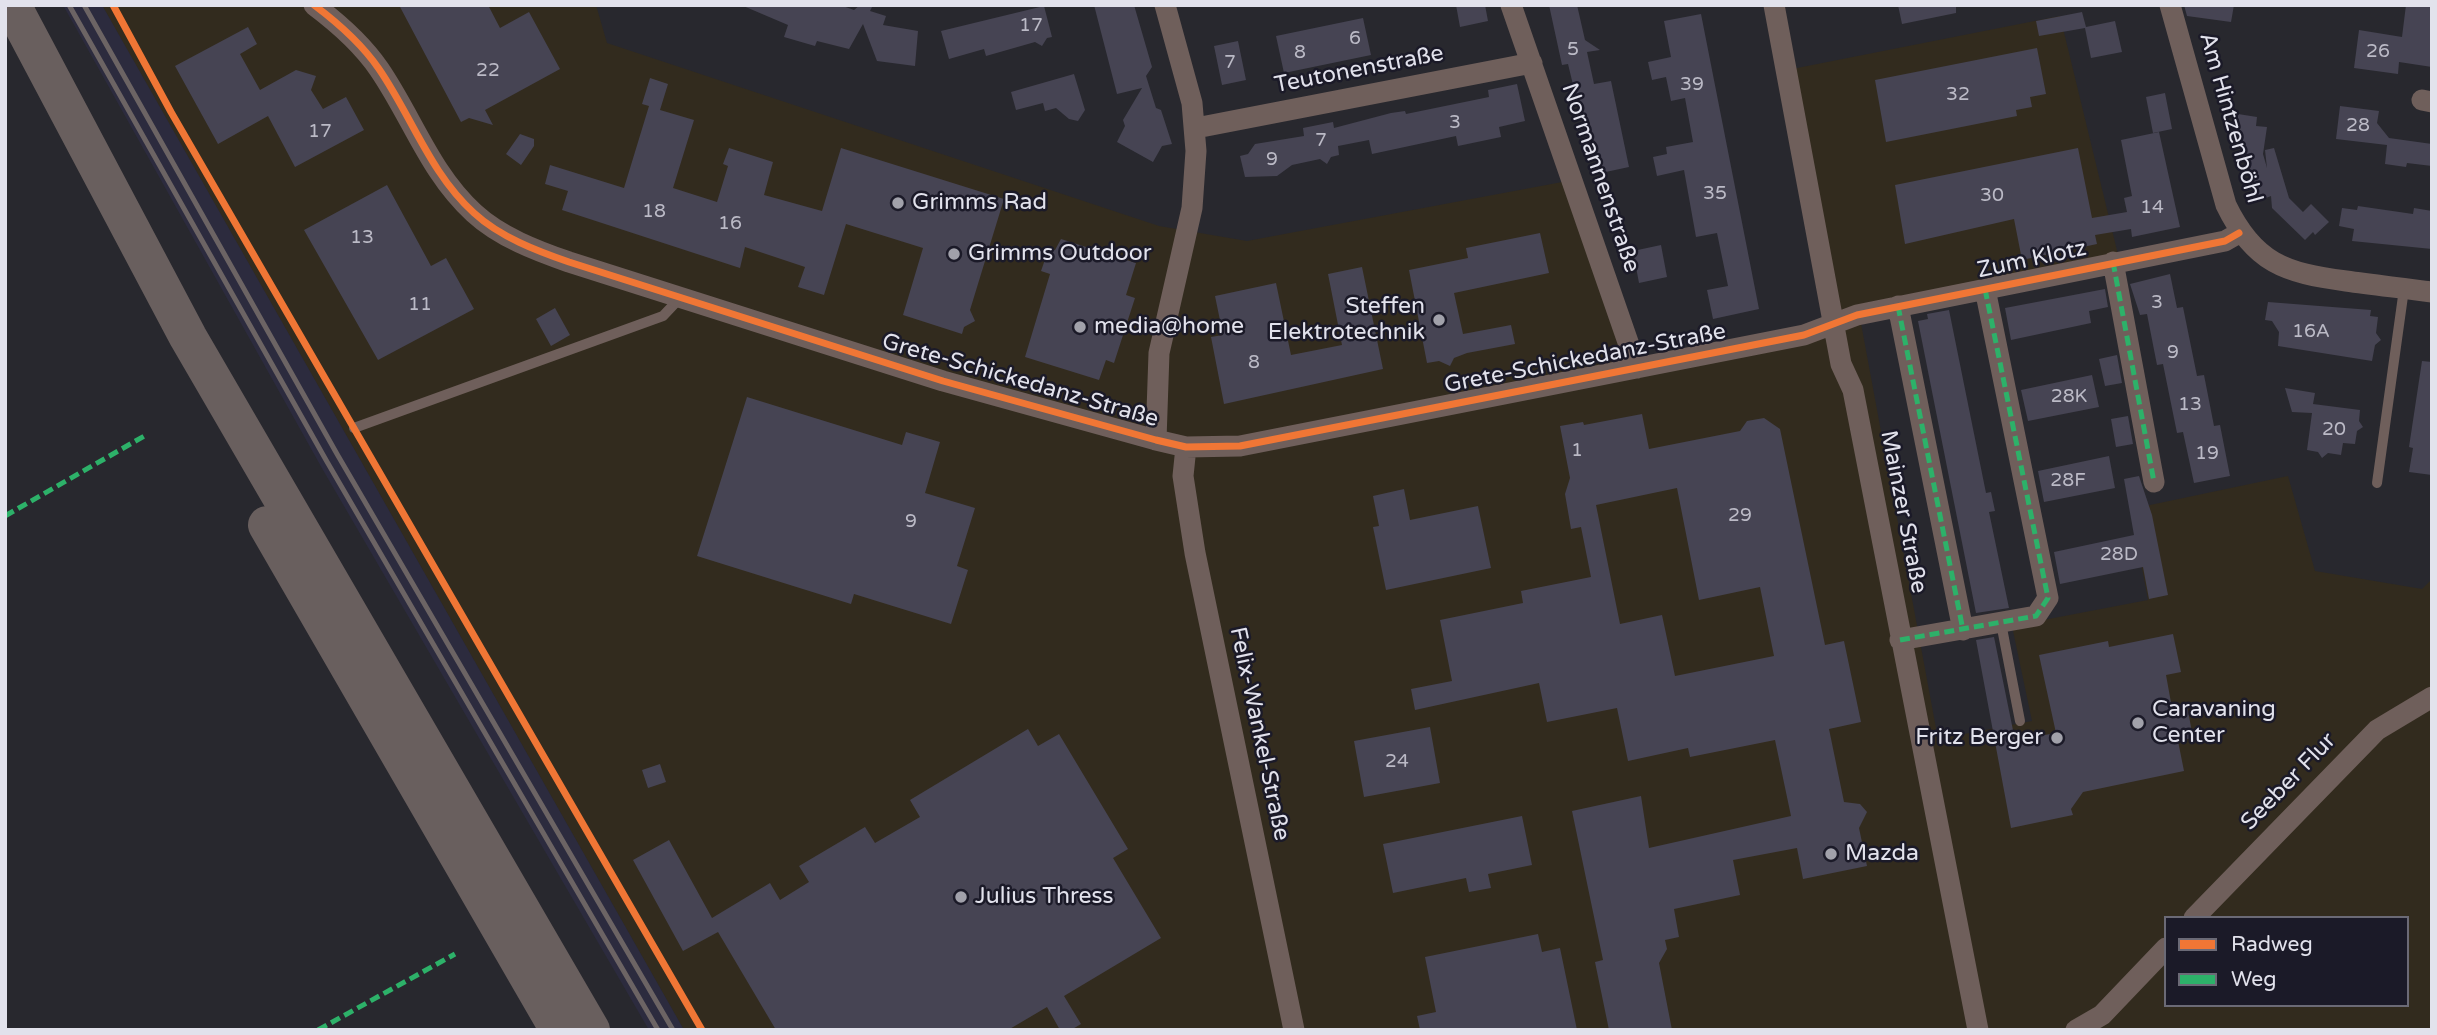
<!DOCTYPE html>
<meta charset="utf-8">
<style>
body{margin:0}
#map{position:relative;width:2437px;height:1035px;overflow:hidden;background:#28282e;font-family:"Varela Round",sans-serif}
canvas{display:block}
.frame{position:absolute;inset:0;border:7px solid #e2e2ec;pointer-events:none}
.legend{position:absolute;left:2164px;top:916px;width:245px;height:91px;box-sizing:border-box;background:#1b1a28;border:2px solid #6b6a76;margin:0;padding:9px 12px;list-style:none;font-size:21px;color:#e2e2ec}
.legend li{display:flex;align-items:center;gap:14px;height:35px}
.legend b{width:35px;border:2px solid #6b6a76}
</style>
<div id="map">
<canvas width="2437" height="1035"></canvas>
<div class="frame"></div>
<ul class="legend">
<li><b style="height:9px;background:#f07635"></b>Radweg</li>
<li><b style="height:9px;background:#2db169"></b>Weg</li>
</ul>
</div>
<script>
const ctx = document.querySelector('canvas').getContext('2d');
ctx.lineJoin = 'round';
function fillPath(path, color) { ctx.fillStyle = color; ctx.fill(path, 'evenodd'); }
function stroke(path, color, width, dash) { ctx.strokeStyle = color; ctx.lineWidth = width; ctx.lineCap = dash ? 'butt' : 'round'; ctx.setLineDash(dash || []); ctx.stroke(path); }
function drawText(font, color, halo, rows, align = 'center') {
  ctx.font = font + ' "Varela Round",sans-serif'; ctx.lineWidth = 5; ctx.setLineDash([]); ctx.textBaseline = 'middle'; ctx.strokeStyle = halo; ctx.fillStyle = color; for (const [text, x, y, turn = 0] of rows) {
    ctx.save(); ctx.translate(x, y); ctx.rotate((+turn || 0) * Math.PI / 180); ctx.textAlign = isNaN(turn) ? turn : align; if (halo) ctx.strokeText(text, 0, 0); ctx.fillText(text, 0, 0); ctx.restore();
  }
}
const commercial = new Path2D(`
 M102 5H596L607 43 1159 226 1247 241 1573 180 1637 368 1834 325 1787 70 2060 16 2121 267 1860 318 1938 739 2032 721 2012 626 2148 600 2131 509 2288 476 2315 571 2422 589 2432 579V1030H684ZM2166 918H2407V1005H2166Z`);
const built = new Path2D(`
 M63 5H102L684 1030H649L323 470Z`);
const building = new Path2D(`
 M399 5H488L500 28 529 12 560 69 485 110 493 125 469 118 461 122Z
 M741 5H840L854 10 860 5H873L870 11 886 16 883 25 918 31 915 66 877 61 863 24 849 49 817 41 815 46 784 37 788 25Z
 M1094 5H1134L1152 67 1146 76 1156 108 1161 110 1172 144 1162 146 1153 162 1117 142 1125 126 1123 120 1142 88 1117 94Z
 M1456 5H1485L1488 21 1460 27Z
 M1549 5H1577L1585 40 1600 50 1587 52 1594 84 1611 81 1629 167 1601 173 1589 120 1582 122 1568 64 1562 65Z
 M1898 5H1956V13L1902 24Z
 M2184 5H2234L2231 22 2187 16Z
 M2406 5H2432V67L2399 62 2398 74 2354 68 2359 30 2402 37Z
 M1044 6 1052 37 1047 38 1042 46 1035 42 986 56 984 49 949 59 941 31Z
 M2082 12 2086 27 2115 21 2122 52 2091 58 2085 28 2039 36 2036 21Z
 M1701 14 1759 309 1713 319 1707 290 1728 286 1717 233 1696 237 1684 170 1657 176 1653 157 1667 154 1666 147 1693 142 1685 98 1671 101 1666 77 1652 80 1648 62 1671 57 1664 21Z
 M1363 18 1371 55 1284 73 1276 36Z
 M248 27 257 44 240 54 260 90 296 70 316 76 311 90 323 109 346 97 364 130 295 167 268 116 218 144 175 66Z
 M1238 41 1246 80 1222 85 1214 46Z
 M2037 48 2046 94 2030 97 2032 107 2016 110 2017 116 1886 142 1875 80Z
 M1074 74 1085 110 1078 121 1069 119 1056 108 1045 111 1043 103 1016 110 1011 92Z
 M650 78 668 84 660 110 694 120 673 188 717 202 728 166 723 164 729 148 773 162 764 195 822 211 841 148 1004 199 970 310 975 321 964 327 962 334 903 315 923 248 846 224 824 295 798 287 805 267 745 247 740 268 562 210 568 191 545 184 550 165 624 188 649 106 642 104Z
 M1517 84 1525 121 1499 127 1501 137 1458 146 1456 136 1372 154 1369 140 1338 146 1339 155 1331 157 1327 164 1320 159 1292 165 1277 176 1245 177 1240 156 1248 154 1255 144 1304 136 1303 128 1333 122 1334 128 1391 113 1405 111 1406 114 1489 97 1488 90Z
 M2165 93 2172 129 2153 133 2146 97Z
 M2340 106 2379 111 2377 123 2389 138 2432 144V166L2407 163 2406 167 2385 164 2387 145 2336 139Z
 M2238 114 2257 117 2256 126 2267 127 2263 154 2267 168 2265 150 2274 148 2289 198 2303 212 2311 204 2329 222 2315 235 2313 232 2305 240 2272 208 2271 196 2258 201 2244 155 2246 146 2234 144Z
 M2159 132 2180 227 2132 237 2131 229 2095 235 2097 244 2022 260 2014 219 1905 244 1895 185 2078 148 2092 218 2127 212 2124 198 2132 196 2121 140Z
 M520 134 534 139V146L521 165 506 154Z
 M387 185 431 266 446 258 474 309 378 360 304 230Z
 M2358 206 2413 214 2414 208 2432 211V249L2352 241 2354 229 2339 226 2342 208 2357 210Z
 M1540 233 1549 273 1454 293 1463 334 1511 325 1515 344 1467 353 1454 358 1450 366 1439 361 1427 363 1409 270 1468 258 1466 248Z
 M1061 239 1136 263 1126 295 1135 298 1114 363 1106 360 1099 380 1025 357 1050 274 1041 271 1049 248 1055 250Z
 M1661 245 1667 277 1639 283 1633 251Z
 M1362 267 1383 369 1224 404 1211 337 1223 335 1215 296 1276 283 1291 355 1342 345 1328 274Z
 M2170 274 2177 308 2183 307 2197 376 2204 375 2214 426 2220 425 2230 476 2194 483 2183 432 2177 433 2163 364 2157 365 2147 314 2140 315 2130 284Z
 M2105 289 2108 307 2089 311 2091 323 2011 340 2005 308Z
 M2268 302 2371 310 2370 316 2378 317 2376 333 2381 340 2375 345 2372 361 2278 346 2279 332 2272 321 2265 320Z
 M555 308 570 335 551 346 536 319Z
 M1949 310 1986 493 1991 492 1995 511 1989 512 2009 608 1976 613 1918 321 1928 319 1927 314Z
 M2117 355 2122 383 2105 386 2099 359Z
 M2422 361 2432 362V475L2409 472 2413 448 2409 447Z
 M2092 375 2099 407 2028 421 2021 390Z
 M2285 388 2315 393 2313 404 2360 410 2359 421 2363 427 2357 431 2355 444 2343 443 2341 455 2328 453 2322 458 2318 452 2307 450 2312 413 2292 412Z
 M747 397 902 445 906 432 940 442 925 493 975 508 957 566 968 570 951 624 854 594 851 604 697 556Z
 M1642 414 1649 449 1740 431 1747 421 1764 418 1780 429 1825 645 1844 641 1861 722 1829 729 1844 802 1860 804 1867 812 1859 828 1867 866 1803 879 1797 848 1733 860 1740 895 1674 909 1679 937 1665 940 1667 949 1659 963 1672 1030H1609L1595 962 1603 960 1572 811 1641 796 1649 848 1791 816 1775 740 1690 757 1688 748 1628 761 1617 708 1547 722 1539 683 1415 710 1411 689 1452 681 1440 620 1523 603 1521 591 1591 577 1581 527 1571 529 1565 494 1570 478 1560 426 1583 422 1584 425ZM1677 488 1699 600 1760 587 1774 656 1675 676 1662 615 1620 624 1596 505Z
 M2128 416 2133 444 2116 447 2111 419Z
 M2109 456 2115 488 2044 502 2038 471Z
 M2139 476 2152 515 2168 595 2149 599 2143 567 2060 584 2054 552 2134 535 2124 479Z
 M1404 489 1410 520 1478 506 1491 568 1386 590 1373 527 1379 526 1373 496Z
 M2173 634 2181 672 2166 675 2172 708 2187 705 2193 738 2178 741 2184 771 2083 792 2071 809 2073 815 2011 828 1976 640 1994 637 2015 740 2056 733 2039 655 2108 641 2109 647Z
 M1430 727 1440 783 1364 797 1354 741Z
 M1028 729 1038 746 1059 734 1128 849 1113 858 1161 938 1064 996 1081 1024 1071 1030H1060L1047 1007 1008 1030H776L718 932 683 951 633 860 669 840 712 918 770 883 780 900 809 882 799 866 865 827 875 843 920 817 910 800Z
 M660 764 666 782 648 788 642 770Z
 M1522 816 1532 865 1488 874 1491 888 1469 892 1466 878 1393 893 1383 844Z
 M1538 934 1542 952 1560 948 1577 1030H1420L1417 1016 1436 1012 1425 957Z`);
const lane = new Path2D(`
 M354 428 663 316 680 298
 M2377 483 2404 289
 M2001 623 2020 721`);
const street = new Path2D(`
 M314 5C338 23 362 44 379 69 412 117 430 173 474 213 500 237 537 251 569 262L943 381 1156 440 1186 447 1240 446 1804 335 1857 315 2225 241 2239 233
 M1511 5 1637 368
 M1774 5 1841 364 1853 390 1978 1030
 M2170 5 2226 205C2254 263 2285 273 2346 281 2374 285 2403 288 2432 292
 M2422 100 2432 102
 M1196 128 1532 63
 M2113 262 2154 482
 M1898 306 1963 630
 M1156 440 1159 353 1192 208 1196 151 1192 103 1165 5
 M1186 447 1183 476 1195 553 1294 1030
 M1900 640 2036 616 2048 598 1985 289
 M2194 918 2377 730 2432 697
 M2076 1030 2102 1015 2166 948`);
const highway = new Path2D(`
 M12 5 188 337 591 1030
 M267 525 559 1030`);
const rail = new Path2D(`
 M69 5 326 460 658 1030
 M84 5 337 454 673 1030`);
const quiet = new Path2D(`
 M2113 262 2154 482
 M1898 306 1963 630
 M5 516 146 435
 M1900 640 2036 616 2048 598 1985 289
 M318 1030 455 954`);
const cycleway = new Path2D(`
 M113 5 171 112 702 1030
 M314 5C338 23 362 44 379 69 412 117 430 173 474 213 500 237 537 251 569 262L943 381 1156 440 1186 447 1240 446 1804 335 1857 315 2225 241 2239 233`);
const markers = [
 [898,203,7,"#a1a1aa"],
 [954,254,7,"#a1a1aa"],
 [1439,320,7,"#a1a1aa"],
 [1080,327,7,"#a1a1aa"],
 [2138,723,7,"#a1a1aa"],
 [2057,738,7,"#a1a1aa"],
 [1831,854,7,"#a1a1aa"],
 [961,897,7,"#a1a1aa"]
];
const numberNames = [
 ["17",1031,26],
 ["6",1355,39],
 ["5",1573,50],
 ["26",2378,52],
 ["8",1300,53],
 ["7",1230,63],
 ["22",488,71],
 ["39",1692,85],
 ["32",1958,95],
 ["3",1455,123],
 ["28",2358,126],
 ["17",320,132],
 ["7",1321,141],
 ["9",1272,160],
 ["35",1715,194],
 ["30",1992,196],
 ["14",2152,208],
 ["18",654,212],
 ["16",730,224],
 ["13",362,238],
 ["3",2157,303],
 ["11",420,305],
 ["16A",2311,332],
 ["9",2173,353],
 ["8",1254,363],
 ["28K",2069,397],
 ["13",2190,405],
 ["20",2334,430],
 ["1",1577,451],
 ["19",2207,454],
 ["28F",2068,481],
 ["29",1740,516],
 ["9",911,522],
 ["28D",2119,555],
 ["24",1397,762]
];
const streetNames = [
 ["Teutonenstraße",1359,70,-11],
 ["Am Hintzenböhl",2230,118,74],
 ["Normannenstraße",1600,178,71],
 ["Zum Klotz",2032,260,-12],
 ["Grete-Schickedanz-Straße",1585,359,-11],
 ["Grete-Schickedanz-Straße",1020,381,16],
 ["Mainzer Straße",1903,512,79],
 ["Felix-Wankel-Straße",1259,734,78],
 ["Seeber Flur",2289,782,-46]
];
const poiNames = [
 ["Grimms Rad",912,203],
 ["Grimms Outdoor",968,254],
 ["Steffen",1425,307,"right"],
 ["Elektrotechnik",1425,333,"right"],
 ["media@home",1094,327],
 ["Caravaning",2152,710],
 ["Center",2152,736],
 ["Fritz Berger",2043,738,"right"],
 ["Mazda",1845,854],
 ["Julius Thress",975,897]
];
fillPath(commercial, '#322b1e');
fillPath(built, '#2c2b3e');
fillPath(building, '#464453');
stroke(lane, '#6f5f5b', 10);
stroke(street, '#6f5f5b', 21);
stroke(highway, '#695f5e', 38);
stroke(rail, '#6c6464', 5);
stroke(quiet, '#2db169', 5, [10, 5]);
stroke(cycleway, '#f07635', 7);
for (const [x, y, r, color] of markers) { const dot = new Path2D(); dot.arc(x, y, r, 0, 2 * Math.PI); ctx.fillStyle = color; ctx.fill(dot); stroke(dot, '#1b1a28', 2.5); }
drawText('19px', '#bbbac6', null, numberNames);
drawText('23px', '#e2e2ec', '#1b1a28', streetNames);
drawText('23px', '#e2e2ec', '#1b1a28', poiNames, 'left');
</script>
